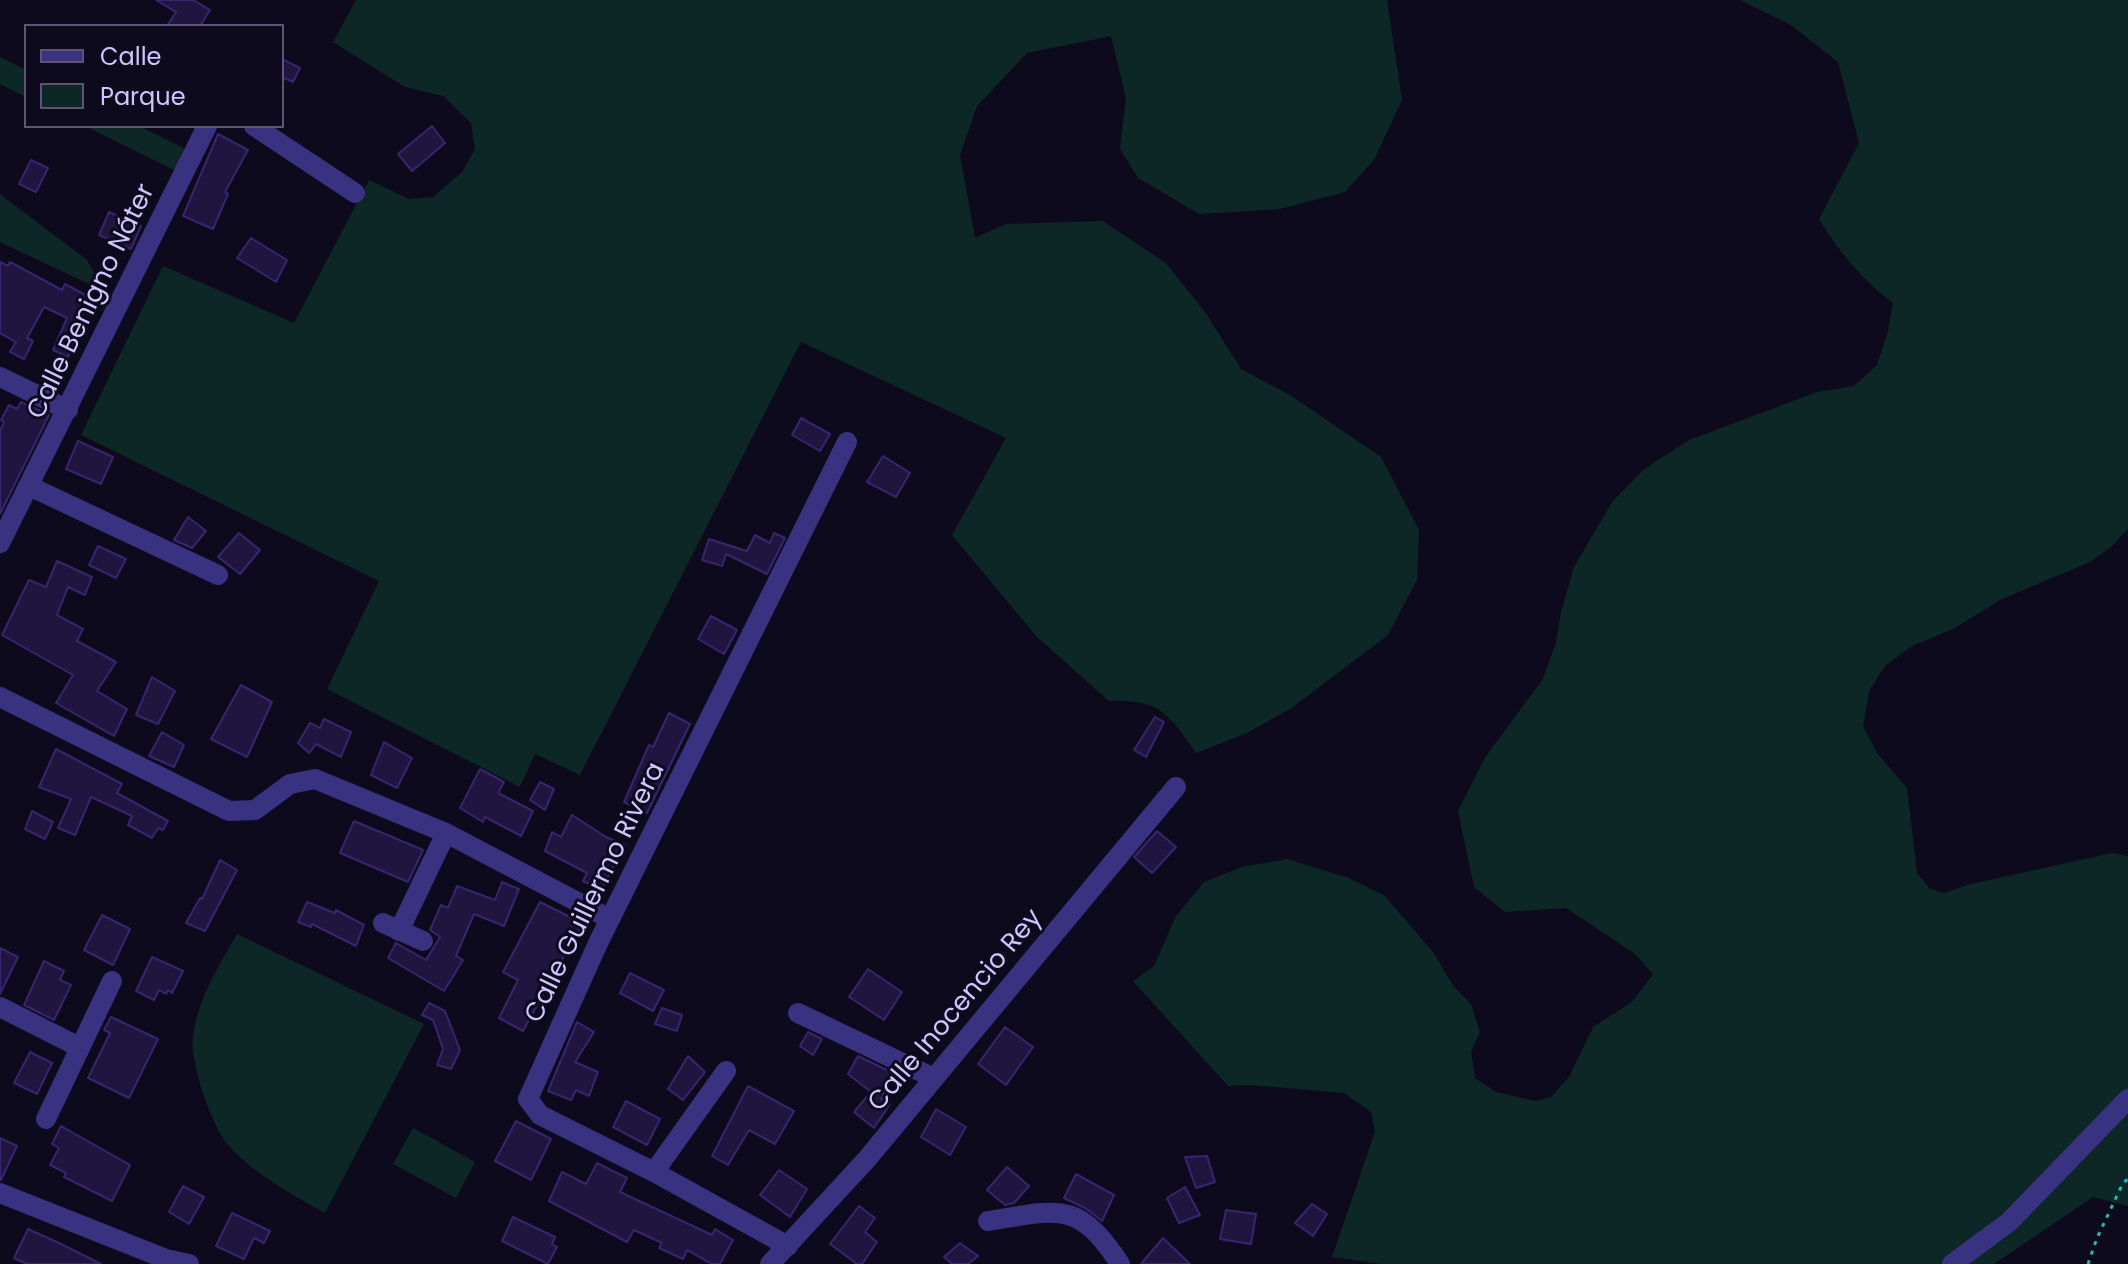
<!DOCTYPE html>
<meta charset="utf-8">
<style>
body{margin:0}
#map{position:relative;width:2128px;height:1264px;overflow:hidden;background:#0e0a1d;font-family:Poppins,sans-serif}
canvas{display:block}
.legend{position:absolute;left:24px;top:24px;width:260px;height:104px;box-sizing:border-box;background:#0e0a1d;border:2px solid #5c5577;margin:0;padding:10px 14px;list-style:none;font-size:24px;color:#d0c6ff}
.legend li{display:flex;align-items:center;gap:16px;height:40px}
.legend b{width:40px;border:2px solid #5c5577}
</style>
<div id="map">
<canvas width="2128" height="1264"></canvas>
<ul class="legend">
<li><b style="height:10px;background:#393280"></b>Calle</li>
<li><b style="height:22px;background:#0d2727"></b>Parque</li>
</ul>
</div>
<script>
const ctx = document.querySelector('canvas').getContext('2d');
ctx.lineJoin = 'round';
function fillPath(path, color) { ctx.fillStyle = color; ctx.fill(path, 'evenodd'); }
function stroke(path, color, width, dash) { ctx.strokeStyle = color; ctx.lineWidth = width; ctx.lineCap = dash ? 'butt' : 'round'; ctx.setLineDash(dash || []); ctx.stroke(path); }
function drawText(font, color, halo, rows, align = 'center') {
  ctx.font = font + ' Poppins,sans-serif'; ctx.lineWidth = 6; ctx.setLineDash([]); ctx.textBaseline = 'middle'; ctx.strokeStyle = halo; ctx.fillStyle = color; for (const [text, x, y, turn = 0] of rows) {
    ctx.save(); ctx.translate(x, y); ctx.rotate((+turn || 0) * Math.PI / 180); ctx.textAlign = isNaN(turn) ? turn : align; if (halo) ctx.strokeText(text, 0, 0); ctx.fillText(text, 0, 0); ctx.restore();
  }
}
const green = new Path2D(`
 M356 0H1387L1402 100 1374 160 1345 192 1280 209 1199 214 1138 178 1120 149 1126 98 1111 36 1027 53 977 106 960 155 975 238 1006 224 1103 221 1166 263 1205 312 1241 369 1290 395 1381 457 1419 530 1417 580 1388 635 1290 709 1247 733 1196 753C1168 714 1161 699 1109 701L1037 637 952 535 1006 438 801 342 580 775 535 754 520 787 327 689 379 581 81 435 163 266 294 323 369 180 409 199 433 197 462 172 475 149 471 123 443 96 405 87 333 42Z
 M1740 0H2128V529L2111 547 2090 562 2002 599 1953 629 1912 646 1885 666 1869 691 1863 726 1877 753 1907 788 1917 873 1929 888 1944 893 1967 885 2112 853 2128 856V1206L2093 1197 1994 1264H1381L1332 1257 1375 1132 1371 1112 1344 1093 1251 1085 1228 1086 1133 981 1154 966 1176 916 1204 882 1242 867 1287 859 1349 878 1385 896 1433 952 1454 987 1471 1004 1480 1032 1471 1052 1475 1078 1496 1092 1535 1101 1551 1097 1569 1077 1593 1027 1632 1002 1653 974 1635 954 1566 908 1505 912 1474 887 1458 811 1486 756 1543 679 1556 642 1561 612 1574 567 1612 502 1643 470 1689 440 1817 392 1854 386 1877 365 1888 331 1893 303C1862 280 1839 252 1819 219L1859 143 1838 62 1791 25Z
 M0 57 26 70V97L0 84Z
 M85 126H139L188 150 176 171Z
 M0 194 87 260 101 285 89 284 0 242Z
 M237 934 424 1024 325 1213C293 1195 254 1174 229 1146 212 1127 189 1061 193 1036 198 999 219 965 237 934Z
 M413 1128 475 1162 456 1198 393 1164Z`);
const building = new Path2D(`
 M156 0H193L210 10 200 26H167L176 12Z
 M282 59 300 68 293 82 282 77Z
 M432 126 445 143 412 171 398 154Z
 M218 134 248 150 225 192 228 194 213 229 183 216Z
 M31 160 48 168 36 192 19 184Z
 M109 212 141 226 131 249 99 235Z
 M251 238 287 260 276 282 237 258Z
 M0 262 8 266 10 262 62 290 65 284 91 298 73 334 77 336 68 357 53 350 67 318 44 307 27 338 33 341 24 359 10 352 16 342 0 333Z
 M21 402 49 415 0 514V431L4 422 1 420 9 405 17 409Z
 M801 418 830 434 820 451 792 435Z
 M78 441 113 457 101 484 66 469Z
 M883 456 910 473 896 497 867 482Z
 M188 517 206 531 192 548 174 540Z
 M239 533 260 550 240 574 218 557Z
 M774 533 785 538 767 574 726 554 722 566 702 560 709 539 747 551 755 535 770 543Z
 M98 546 126 559 116 578 89 565Z
 M57 561 92 577 85 595 68 587 57 615 83 629 77 641 116 662 97 691 127 709 114 736 56 703 73 675 2 635 29 580 46 587Z
 M711 616 737 630 724 654 698 639Z
 M152 677 175 691 158 724 136 715Z
 M241 685 272 702 247 757 211 739Z
 M669 713 690 724 647 813 624 802 649 745 653 747Z
 M1155 717 1164 722 1146 757 1134 750Z
 M324 719 351 732 341 757 316 744 309 753 298 743 310 723 320 728Z
 M162 732 184 745 174 767 149 756Z
 M384 742 412 758 397 788 371 775Z
 M56 749 122 784 117 793 168 821 163 830 158 828 152 838 128 825 132 816 91 797 75 835 58 828 71 799 39 787Z
 M480 769 504 782 498 793 533 811 521 836 485 817 483 822 460 808Z
 M540 782 554 789 545 810 530 800Z
 M32 811 53 822 45 839 25 829Z
 M572 815 606 837 625 845 601 890 583 881 587 873 545 851 552 832 561 837Z
 M354 821 423 850 408 882 340 853Z
 M1157 831 1176 847 1152 873 1134 857Z
 M220 860 237 870 205 931 186 923 200 898 202 899Z
 M502 882 519 889 504 926 474 914 456 956 463 960 444 991 388 958 396 943 426 960 440 937 430 930 441 905 448 908 457 886 495 900Z
 M307 902 335 913 336 910 364 925 356 946 312 924 311 927 298 922Z
 M540 902 582 923 523 1031 499 1018 518 980 503 972Z
 M102 915 130 929 113 965 84 950Z
 M0 948 18 957 0 994Z
 M152 957 183 971 172 993 168 990 166 994 159 990 154 1000 136 991Z
 M44 961 64 971 60 980 71 985 54 1020 24 1005Z
 M868 969 902 992 884 1020 849 997Z
 M630 973 664 990 653 1011 620 993Z
 M429 1003 445 1011 460 1050 451 1069 437 1065 443 1049 433 1020 422 1015Z
 M662 1008 682 1015 677 1031 655 1024Z
 M111 1017 158 1039 129 1098 88 1078 110 1033 104 1030Z
 M577 1022 594 1032 575 1062 598 1072 589 1096 576 1090 571 1100 548 1091Z
 M1005 1027 1033 1047 1006 1085 978 1064Z
 M808 1032 822 1039 813 1055 800 1046Z
 M30 1052 52 1063 37 1094 14 1083Z
 M688 1056 705 1072 683 1100 668 1089Z
 M858 1056 895 1074 881 1099 890 1104 874 1128 854 1112 871 1092 848 1074Z
 M748 1086 794 1111 775 1144 749 1130 728 1165 712 1156Z
 M626 1101 660 1119 647 1145 613 1127Z
 M936 1109 966 1127 950 1155 921 1137Z
 M516 1121 551 1139 531 1180 495 1161Z
 M61 1126 130 1165 112 1201 64 1177 66 1173 50 1165 59 1148 52 1144Z
 M0 1138 17 1146 1 1180H0Z
 M1207 1156 1215 1182 1196 1188 1185 1157Z
 M597 1163 627 1178 620 1192 712 1235 715 1229 733 1240 720 1264H712L687 1250 683 1259 659 1248 662 1243 634 1230 627 1242 549 1201 562 1172 586 1184Z
 M1007 1167 1029 1186 1014 1203 1005 1205 987 1190Z
 M779 1170 807 1189 790 1217 760 1195Z
 M1076 1174 1114 1195 1102 1221 1085 1208 1064 1198Z
 M183 1186 204 1197 189 1224 169 1212Z
 M1185 1187 1200 1215 1179 1223 1167 1198Z
 M1312 1204 1327 1214 1313 1236 1295 1223Z
 M859 1206 875 1218 865 1232 877 1242 862 1264H857L830 1244Z
 M1226 1210 1256 1214 1251 1244 1220 1239Z
 M232 1213 270 1231 264 1243 254 1238 244 1259 216 1246Z
 M513 1217 555 1237 552 1244 557 1247 548 1264 502 1241Z
 M28 1229 61 1244 101 1264H27L14 1258Z
 M1163 1238 1190 1264H1141Z
 M960 1243 978 1256 968 1264H952L944 1257Z`);
const path = new Path2D(`
 M2088 1264 2097 1238 2123 1183 2128 1179`);
const minor = new Path2D(`
 M254 126 355 193
 M0 377 68 410
 M29 486 218 575
 M0 543 207 126
 M0 697 229 811 255 810 290 784 315 779 446 833 610 919
 M383 923 423 941
 M399 931 446 833
 M0 1007 79 1047
 M798 1013 934 1078
 M46 1119 112 981
 M654 1172 726 1071
 M0 1193 166 1259 189 1264
 M988 1221C1057 1210 1078 1199 1120 1264
 M788 1246 654 1172 540 1115 528 1099 599 941 847 442
 M770 1264 867 1159 1176 787
 M1952 1264 2009 1222 2128 1099`);
const streetNames = [
 ["Calle Benigno Náter",92,302,-64],
 ["Calle Guillermo Rivera",596,893,-64],
 ["Calle Inocencio Rey",956,1011,-50]
];
fillPath(green, '#0d2727');
fillPath(building, '#20153f');
stroke(building, '#37256d', 2);
stroke(path, '#25b5b3', 3, [4, 6]);
stroke(minor, '#393280', 20);
drawText('26px', '#d0c6ff', '#0e0a1d', streetNames);
</script>
